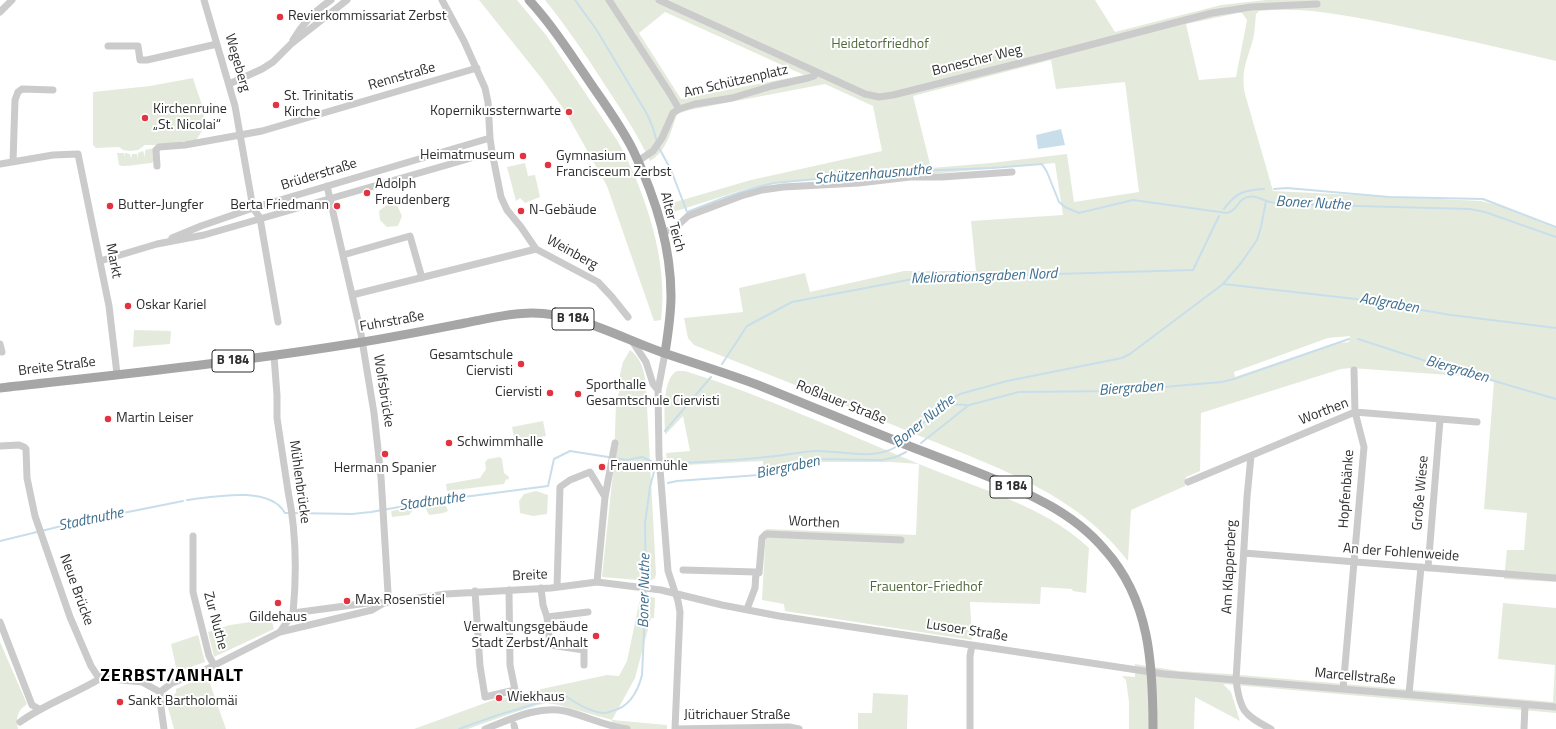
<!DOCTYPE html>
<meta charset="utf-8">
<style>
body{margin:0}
canvas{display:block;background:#fff}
</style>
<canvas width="1556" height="729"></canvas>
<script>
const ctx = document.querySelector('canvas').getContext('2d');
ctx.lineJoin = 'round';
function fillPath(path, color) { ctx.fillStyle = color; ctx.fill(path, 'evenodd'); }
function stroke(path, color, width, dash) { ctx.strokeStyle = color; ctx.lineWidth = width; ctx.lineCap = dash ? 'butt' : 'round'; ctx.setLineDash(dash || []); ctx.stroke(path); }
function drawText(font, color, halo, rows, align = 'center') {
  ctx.font = font + ' "Titillium Web",sans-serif'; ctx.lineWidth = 4; ctx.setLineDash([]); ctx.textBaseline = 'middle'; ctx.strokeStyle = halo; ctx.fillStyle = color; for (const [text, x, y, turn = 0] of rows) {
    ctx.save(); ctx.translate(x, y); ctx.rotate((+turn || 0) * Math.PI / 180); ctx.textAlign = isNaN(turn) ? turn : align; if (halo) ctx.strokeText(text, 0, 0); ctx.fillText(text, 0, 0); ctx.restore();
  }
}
const green = new Path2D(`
 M479 0H517L546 35 617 140C645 190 669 262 661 320L654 321 607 186 565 111 542 79Z
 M545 0H1095L1115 32 1221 5 1266 0H1556V61C1502 48 1449 36 1395 25 1350 16 1304 6 1259 11L1256 14C1255 24 1255 34 1252 43 1246 63 1241 72 1245 94L1273 191 1481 201 1497 205 1556 228V582L1504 579 1507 550H1524L1527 513 1484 509 1494 381 1463 376 1351 368 1341 369 1201 413 1200 471 1186 477 1185 486 1131 510 1128 561C1074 490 989 465 910 432 838 402 766 373 694 345L688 338 684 318 743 312 739 288 805 273 810 292 904 271H976L971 221 1063 215 1055 163 942 173H910L782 182 752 187 667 214 665 205 751 180 882 151 873 106 825 84 689 110 677 114C671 131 667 151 650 161 637 133 620 108 603 82 585 54 566 26 545 0ZM665 12 804 75 681 99 639 33ZM1238 13H1242L1247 20 1236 77 1199 80 1186 24ZM1051 60 1056 89 1125 82 1139 192 1074 202 1067 154 991 163 931 168 913 96ZM1350 336 1349 342 1332 344 1235 377 1234 372 1328 338Z
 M193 78C199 100 213 120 196 140L158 145H145L138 150 130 151 123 150 119 147 96 148 93 145V92L150 86Z
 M154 148V161L152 163C144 163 124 168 119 165L117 153H124L125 157V153L130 154 131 159 132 154H137L138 160V153L143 151 145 157V150Z
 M525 163 528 176 535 175 540 197 525 203 520 198 516 201 507 167Z
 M388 204 397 205 402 216 398 226 387 227 380 220 379 211Z
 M134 330 171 331 170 344 133 347Z
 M630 350C642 359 645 373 646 387L656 574 655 578 650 581 602 577 614 463 616 402 620 389V374L623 362Z
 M677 371H685C765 396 842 432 919 464 978 489 1042 504 1089 548L1086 593 1073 591 1072 589 1041 587 1040 604 970 602 972 640 785 611 784 604 762 600 766 529 916 535 919 464 891 462H796L786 463 763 473V461L667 466 666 453 690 451 683 416 665 435C665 419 661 379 677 371Z
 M543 421 546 436 515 442 512 427Z
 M500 457 502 459 504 473 509 477 508 480 506 479 504 484 447 491 446 484 480 478 486 469 485 462 488 459Z
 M536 491 548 495 547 514 533 516 520 513 519 501 524 494Z
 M444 502 448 511C443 514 435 514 429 515L425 507 413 510 409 515 392 517 391 511Z
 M641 594 655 598 654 618H651L635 678 612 720 667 725V729H611L612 720 559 705 546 703 538 705 510 714 468 729H414L496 699 497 701 518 694 607 675 619 676 627 661Z
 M1503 603 1556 608V713L1223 684 1231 692 1240 721 1195 697 1194 729H1129V702L1126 680 1122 676 1135 677V664L1179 671 1229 674 1553 702 1555 665 1498 659Z
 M271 619 274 629 214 657 208 632 230 625Z
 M198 635 205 662 177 672 171 644Z
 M0 642 27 704C17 711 16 718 18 729H0Z
 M207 675 226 729H174L167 704 176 702 174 694 176 693V689Z
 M873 693 908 695 907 729H858V713H872Z`);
const water = new Path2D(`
 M1061 129 1065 145 1038 149 1036 135Z`);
const stream = new Path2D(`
 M575 0 596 29 647 114 653 128 657 142
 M658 146 671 170 687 212 726 197 753 188 774 183 891 172 992 168 1042 164 1047 172 1059 202 1065 207 1079 213 1133 200 1227 213C1237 210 1236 204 1243 199 1252 193 1260 199 1267 201 1272 203 1278 203 1283 204L1470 209 1485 212 1556 237
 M1274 189 1287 188 1389 197 1483 199 1556 227
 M1224 209C1236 192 1245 190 1264 189
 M1223 284 1356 299 1451 315 1556 328
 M1358 339 1426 361 1556 399
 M722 364 747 326 792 302 918 278 1193 270 1219 216
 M944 404 967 405
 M665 431 711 377
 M904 441 943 404 960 394 1007 381 1122 358 1130 354 1223 284 1241 263 1257 240 1261 227 1266 201
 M921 443 969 405 1019 392 1116 391 1222 382 1234 379 1349 339
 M662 464C697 462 732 461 766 457 782 456 799 452 815 451 842 450 875 462 899 445
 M668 483 677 481 759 475 778 467 815 459 882 460 896 457 906 452
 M187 500C213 497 269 485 285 513H290
 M294 513 352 514 371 512 433 501 548 486 554 459 570 451 627 460 642 457 657 464
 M0 541 78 522 183 501
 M646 586 645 523 650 487 656 464
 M459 729 498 715 564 695C574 702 591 712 603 713 606 713 610 712 612 711 630 707 638 691 642 675L646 590`);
const minor = new Path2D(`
 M204 0 235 106 253 208 260 218 278 322
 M442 0 464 41 485 88 488 102 490 138 492 152 501 197 507 210 521 227 536 249 598 282 612 297 628 317
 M609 0 669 92 679 109
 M659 0 865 94 879 97 893 95 1044 57 1212 13 1251 7 1317 4
 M0 12 12 0
 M293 40C303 23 314 11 331 0
 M108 46H138L140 60H147L217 44
 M229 84 262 69 273 62 291 44 347 0
 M638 161 653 151 662 138 673 113 679 109 695 104 732 98 772 86 808 78 814 76 817 72
 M13 162 15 100 18 92 22 89 53 90
 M0 164 53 155 78 154 109 306 117 374
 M157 166 156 150 159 147 185 145 262 131 477 68
 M327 186 361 334 374 413 381 477 388 593 390 602
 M662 233 675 228 688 216 741 196 762 190 783 187 859 183 910 177H942L1012 172
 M172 238 201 226 253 208 490 138
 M343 255 410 236 422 278
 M100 261 157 244 204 235 492 152
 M352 295 536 249
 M632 341 646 362 653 384 658 390
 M0 344 2 352
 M665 353 658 390 659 456 668 571 678 601 680 612 675 729
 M274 356 277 395V418L288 491C296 530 297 572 293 613
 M0 446 19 445 24 447 26 449 27 478 35 516 70 617 91 666 97 675 101 678 142 682 160 692
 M1251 456 1247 497 1236 680C1240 711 1244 715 1271 729
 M1188 482 1355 412 1477 422
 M193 536V592L209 656 214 665
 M1244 553 1556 578
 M1428 568 1440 420
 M683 570 756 572
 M597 582 605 497 615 443
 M557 587 560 487 570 480 590 472 605 497
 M541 588 543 605 547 617 550 645 584 650V665
 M475 591 480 666 485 697 515 690 510 665 509 590
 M747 609 755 588 756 572 759 573 762 538 766 534 901 540
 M547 617 588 612
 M0 622 32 705 39 709
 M280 632 293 613 375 602 384 603 446 594 551 588 597 582 661 590 722 605 779 616 1164 674 1556 707
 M1343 689 1364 447 1355 412 1354 370
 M160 692 172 683 203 671 280 632 372 610 384 603
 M160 692V700L164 729
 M1409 694 1421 567
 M20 722C45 704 75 694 101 678
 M514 725 515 729
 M485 729C509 720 538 705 565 711 586 716 605 726 627 729
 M675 729 789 727 799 729
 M970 729V656L972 645
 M1524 729 1525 705`);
const major = new Path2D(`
 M529 0C552 25 570 53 589 81 604 103 621 126 633 150 654 194 671 247 671 296 671 315 668 334 665 353
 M0 388C115 375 230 363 344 345 384 339 424 331 465 323 486 319 509 313 532 313 577 313 619 337 661 352 693 363 726 373 758 385 808 405 858 426 909 446 955 464 1003 480 1047 504 1069 516 1089 531 1105 550 1150 600 1153 665 1153 729`);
const markers = [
 [280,17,4,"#e23340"],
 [276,105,4,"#e23340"],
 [569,112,4,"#e23340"],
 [145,118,4,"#e23340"],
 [523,156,4,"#e23340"],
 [548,165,4,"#e23340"],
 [367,193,4,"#e23340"],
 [110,206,4,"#e23340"],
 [337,206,4,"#e23340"],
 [521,211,4,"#e23340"],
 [128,306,4,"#e23340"],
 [521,364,4,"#e23340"],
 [550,393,4,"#e23340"],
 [578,394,4,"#e23340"],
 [108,419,4,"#e23340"],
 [449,443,4,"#e23340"],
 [385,454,4,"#e23340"],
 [602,467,4,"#e23340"],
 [347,601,4,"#e23340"],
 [278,603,4,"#e23340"],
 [596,636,4,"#e23340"],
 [499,698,4,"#e23340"],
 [120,702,4,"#e23340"]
];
const shields = [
 [573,319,42],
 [233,361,42],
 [1011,487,42]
];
const shieldNames = [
 ["B 184",573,319],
 ["B 184",233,361],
 ["B 184",1011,487]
];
const poiNames = [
 ["Revierkommissariat Zerbst",288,17],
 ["St. Trinitatis",284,97],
 ["Kirche",284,113],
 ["Kirchenruine",153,110],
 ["„St. Nicolai“",153,126],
 ["Kopernikussternwarte",561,112,"right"],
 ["Heimatmuseum",515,156,"right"],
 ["Gymnasium",556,157],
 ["Francisceum Zerbst",556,173],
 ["Adolph",375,185],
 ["Freudenberg",375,201],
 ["Butter-Jungfer",118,206],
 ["Berta Friedmann",329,206,"right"],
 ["N-Gebäude",529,211],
 ["Oskar Kariel",136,306],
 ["Gesamtschule",513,356,"right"],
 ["Ciervisti",513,372,"right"],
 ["Sporthalle",586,386],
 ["Gesamtschule Ciervisti",586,402],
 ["Ciervisti",542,393,"right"],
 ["Martin Leiser",116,419],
 ["Schwimmhalle",457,443],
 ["Frauenmühle",610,467],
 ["Hermann Spanier",385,469,"center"],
 ["Max Rosenstiel",355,601],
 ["Gildehaus",278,618,"center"],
 ["Verwaltungsgebäude",588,628,"right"],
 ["Stadt Zerbst/Anhalt",588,644,"right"],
 ["Wiekhaus",507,698],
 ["Sankt Bartholomäi",128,702]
];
const parkNames = [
 ["Heidetorfriedhof",880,45],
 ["Frauentor-Friedhof",926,588]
];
const streetNames = [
 ["Bonescher Weg",977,61,-14],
 ["Wegeberg",237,63,74],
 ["Rennstraße",402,77,-16],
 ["Am Schützenplatz",736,82,-13],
 ["Brüderstraße",319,175,-17],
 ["Alter Teich",672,222,75],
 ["Weinberg",572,253,29],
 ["Markt",113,261,79],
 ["Fuhrstraße",392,322,-10],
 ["Breite Straße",57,367,-7],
 ["Wolfsbrücke",383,391,81],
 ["Roßlauer Straße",841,403,22],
 ["Worthen",1324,412,-21],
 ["Mühlenbrücke",299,482,82],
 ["Hopfenbänke",1347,489,-86],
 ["Große Wiese",1421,493,-85],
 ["Worthen",814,523,3],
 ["An der Fohlenweide",1401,553,4],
 ["Am Klapperberg",1230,567,-87],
 ["Breite",530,576,-3],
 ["Neue Brücke",76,590,70],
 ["Zur Nuthe",215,621,75],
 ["Lusoer Straße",967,631,9],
 ["Marcellstraße",1355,677,5],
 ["Jütrichauer Straße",737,716]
];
const waterNames = [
 ["Schützenhausnuthe",873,175,-5],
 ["Boner Nuthe",1313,204,3],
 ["Meliorationsgraben Nord",984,277,-2],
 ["Aalgraben",1389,304,10],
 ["Biergraben",1457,370,16],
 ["Biergraben",1131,389,-4],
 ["Boner Nuthe",924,422,-39],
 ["Biergraben",788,468,-12],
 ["Stadtnuthe",432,502,-8],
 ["Stadtnuthe",91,520,-12],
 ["Boner Nuthe",645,591,-89]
];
const districtNames = [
 ["ZERBST/ANHALT",172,677]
];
fillPath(green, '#e4ebdc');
fillPath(water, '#c9deeb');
stroke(stream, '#c9deeb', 2);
stroke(minor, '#cbcbcb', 7);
stroke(major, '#a6a6a6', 9);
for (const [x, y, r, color] of markers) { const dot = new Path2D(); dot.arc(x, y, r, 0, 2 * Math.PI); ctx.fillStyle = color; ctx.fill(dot); stroke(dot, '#fff', 1.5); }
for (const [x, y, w] of shields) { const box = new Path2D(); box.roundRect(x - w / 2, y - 11, w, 22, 3); ctx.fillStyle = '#fff'; ctx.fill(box); stroke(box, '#2e2e2e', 1); }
drawText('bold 13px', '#2e2e2e', null, shieldNames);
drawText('14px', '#2e2e2e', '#fff', poiNames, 'left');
drawText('14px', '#51693c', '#fff', parkNames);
drawText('14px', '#2e2e2e', '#fff', streetNames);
drawText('italic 15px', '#3e6f8f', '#fff', waterNames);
ctx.letterSpacing = '1px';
drawText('bold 18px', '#000', '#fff', districtNames);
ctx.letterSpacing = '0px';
</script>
